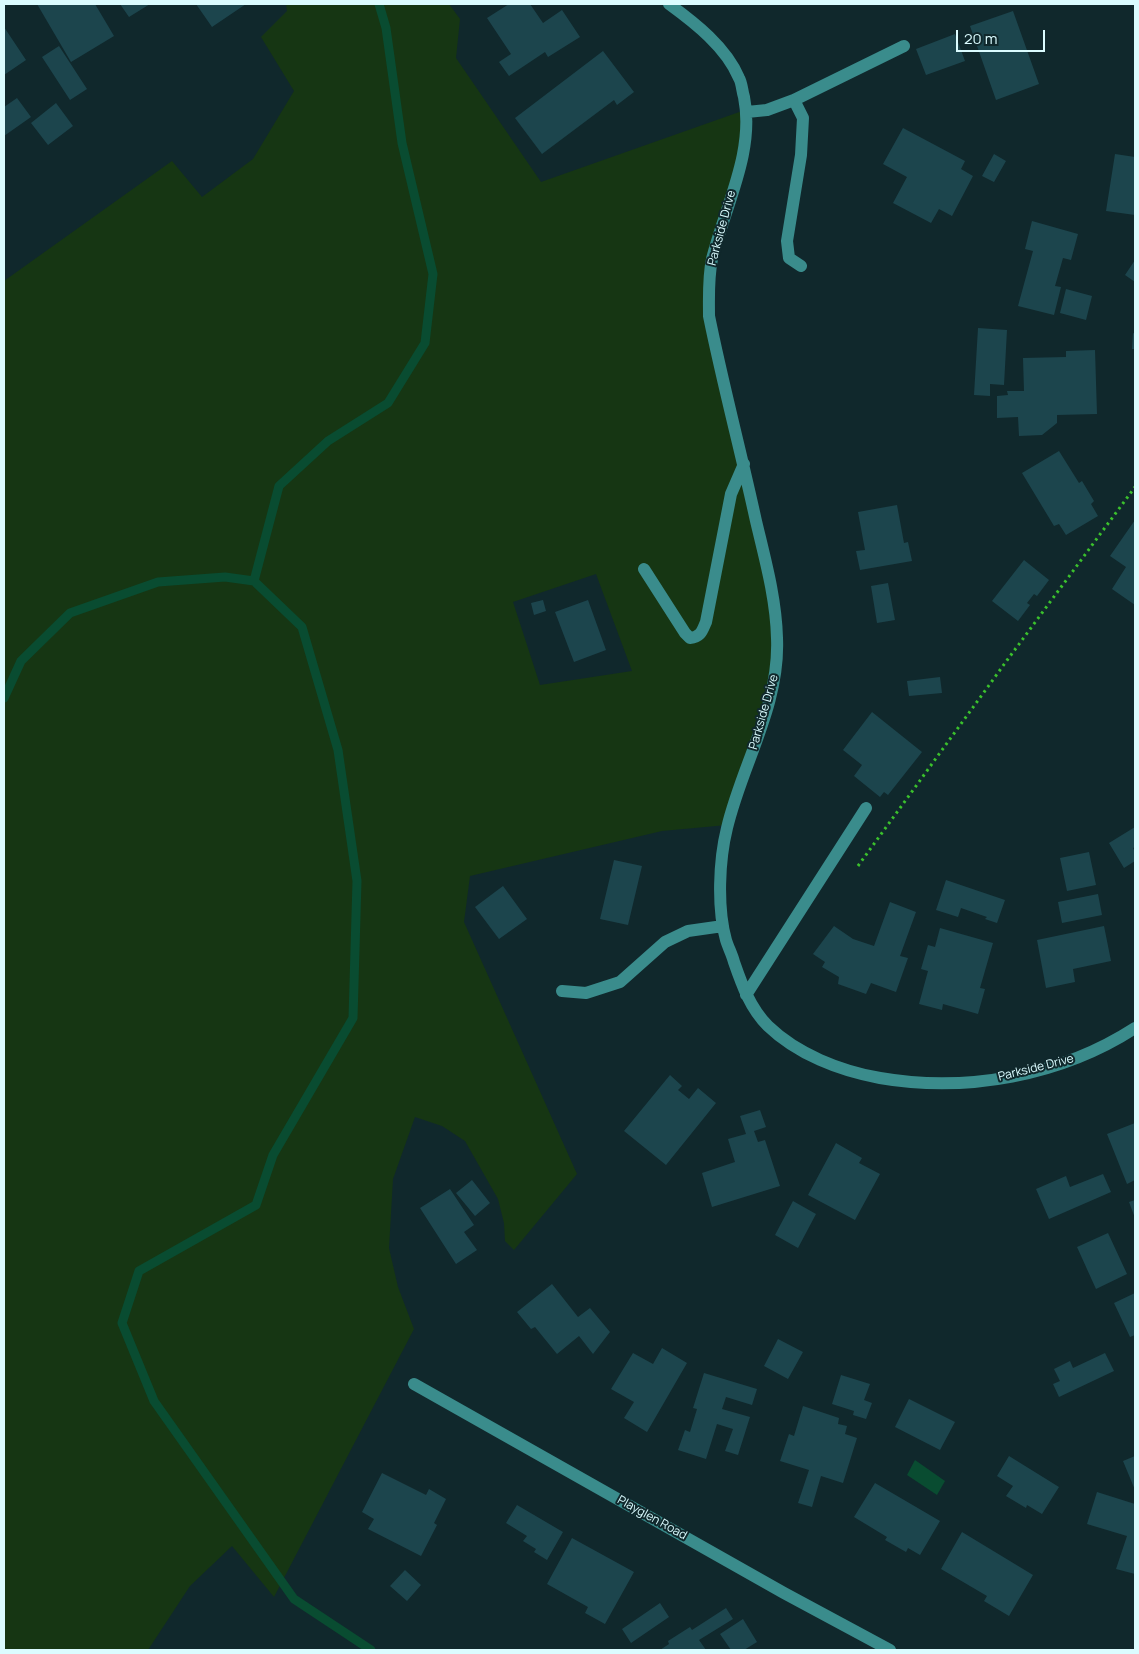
<!DOCTYPE html>
<style>
body{margin:0}
#map{position:relative;width:1139px;height:1654px;overflow:hidden;background:#10282c;font-family:Manrope,sans-serif}
canvas{display:block}
.frame{position:absolute;inset:0;border:5px solid #dbfcff;pointer-events:none}
.scale{position:absolute;left:956px;top:30px;width:89px;height:22px;box-sizing:border-box;border:2px solid #dbfcff;border-top:0;padding-left:6px;font-size:15px;line-height:18px;white-space:nowrap;color:#dbfcff;-webkit-text-stroke:4px #10282c;paint-order:stroke}
</style>
<div id="map">
<canvas width="1139" height="1654"></canvas>
<div class="frame"></div>
<div class="scale">20 m</div>
</div>
<script>
const ctx = document.querySelector('canvas').getContext('2d');
ctx.lineJoin = 'round';
function fillPath(path, color) { ctx.fillStyle = color; ctx.fill(path, 'evenodd'); }
function stroke(path, color, width, dash) { ctx.strokeStyle = color; ctx.lineWidth = width; ctx.lineCap = dash ? 'butt' : 'round'; ctx.setLineDash(dash || []); ctx.stroke(path); }
function drawText(font, color, halo, rows, align = 'center') {
  ctx.font = font + ' Manrope,sans-serif'; ctx.lineWidth = 4; ctx.setLineDash([]); ctx.textBaseline = 'middle'; ctx.strokeStyle = halo; ctx.fillStyle = color; for (const [text, x, y, turn = 0] of rows) {
    ctx.save(); ctx.translate(x, y); ctx.rotate((+turn || 0) * Math.PI / 180); ctx.textAlign = isNaN(turn) ? turn : align; if (halo) ctx.strokeText(text, 0, 0); ctx.fillText(text, 0, 0); ctx.restore();
  }
}
const green = new Path2D(`
 M286 4H449L460 19 456 58 541 182 745 110V143L708 291 769 577 777 655 727 825 662 831 470 876 464 922 577 1174 514 1250 505 1241 504 1223 498 1199 465 1141 442 1126 415 1117 393 1179 389 1248 398 1287 414 1329 274 1597 232 1546 190 1586 148 1650H4V281L172 161 202 197 253 159 294 91 261 37 287 11ZM596 574 632 671 540 685 513 602Z`);
const water = new Path2D(`
 M915 1460 945 1481 937 1495 907 1475Z`);
const stream = new Path2D(`
 M254 581 279 486 328 441 388 403 425 343 433 274 402 143 386 28 379 4
 M4 698 21 661 70 613 158 582 225 577 254 581 302 627 338 750 357 881 353 1018 273 1155 256 1205 139 1271 122 1323 154 1401 294 1599 371 1650`);
const building = new Path2D(`
 M37 4H95L114 36 71 62Z
 M120 4H150L129 17Z
 M196 4H246L212 27Z
 M509 4H530L543 23 562 10 580 37 548 57 545 52 509 76 499 62 511 54 487 18Z
 M1013 11 1039 84 996 100 970 26Z
 M4 27 26 60 4 75Z
 M955 34 965 61 926 75 916 49Z
 M59 46 87 89 70 100 42 57Z
 M603 51 634 92 617 105 614 100 542 154 515 118Z
 M17 98 31 117 4 136V107Z
 M56 103 73 126 48 145 31 123Z
 M903 128 965 161 961 169 973 176 952 216 939 209 931 223 893 203 907 177 883 164Z
 M994 154 1006 161 994 182 982 176Z
 M1115 154 1135 157V215L1106 211Z
 M1032 221 1078 234 1071 260 1063 258 1055 286 1061 287 1054 315 1018 306 1033 251 1025 249Z
 M1135 260V282L1125 275Z
 M1066 289 1092 296 1086 320 1060 313Z
 M978 328 1007 330 1004 385 990 384V396L974 395Z
 M1133 333 1135 334V349H1132Z
 M1095 350 1097 414 1057 415V423L1042 435 1019 436 1018 417 997 418V396L1008 395 1007 391H1024L1023 358 1066 357V351Z
 M1059 451 1079 483 1082 481 1094 501 1091 504 1098 516 1066 535 1059 524 1054 526 1022 473Z
 M897 505 904 543 908 542 912 561 860 570 856 551 865 550 858 512Z
 M1135 520V605L1112 589 1126 567 1110 556Z
 M1024 560 1049 580 1037 596 1034 594 1027 603 1030 605 1018 621 992 601Z
 M888 583 895 620 877 623 871 586Z
 M543 600 546 611 534 615 531 603Z
 M588 600 606 650 574 662 555 612Z
 M940 677 942 693 909 696 907 681Z
 M872 712 922 752 888 795 884 792 880 797 854 776 862 765 843 750Z
 M1135 827V847L1133 848 1135 852V861L1124 868 1109 843Z
 M1089 852 1096 885 1067 891 1060 858Z
 M614 860 642 866 628 925 600 919Z
 M946 880 1005 900 997 923 985 919 987 917 961 908 958 917 936 910Z
 M503 886 527 919 499 939 475 907Z
 M1098 894 1102 915 1062 923 1058 902Z
 M890 902 916 912 900 956 908 958 896 992 871 983 866 994 838 984 839 977 822 967 825 962 813 954 834 926 853 939 874 946Z
 M1104 926 1111 961 1073 969 1075 982 1046 988 1037 940Z
 M940 928 993 943 980 988 985 989 978 1014 943 1004 942 1010 919 1004 928 971 921 969 928 945 935 947Z
 M670 1075 682 1086 678 1090 689 1099 698 1088 716 1103 666 1165 624 1131Z
 M760 1110 766 1127 754 1131 758 1142 765 1140 780 1186 712 1207 702 1173 735 1162 728 1139 746 1134 740 1116Z
 M1135 1123V1180L1127 1184 1107 1134Z
 M836 1143 862 1158 859 1163 880 1174 855 1220 808 1195Z
 M1103 1174 1111 1192 1049 1219 1036 1189 1066 1176 1070 1187Z
 M472 1180 490 1203 475 1216 456 1193Z
 M450 1189 474 1225 464 1232 477 1250 456 1264 420 1208Z
 M1135 1200V1218L1129 1202Z
 M793 1201 816 1214 798 1248 775 1235Z
 M1108 1233 1127 1274 1096 1289 1077 1247Z
 M552 1284 578 1317 590 1308 610 1332 593 1354 579 1336 557 1354 535 1327 531 1329 517 1312Z
 M1135 1293V1335L1130 1337 1114 1303Z
 M778 1339 803 1352 788 1379 764 1366Z
 M662 1348 687 1363 647 1432 624 1418 634 1402 611 1389 633 1353 653 1364Z
 M1105 1353 1114 1371 1059 1397 1053 1384 1060 1381 1054 1369 1070 1361 1073 1368Z
 M704 1373 757 1389 752 1405 726 1397 722 1409 750 1417 738 1455 725 1451 733 1429 717 1424 706 1459 678 1450 685 1430 690 1432 697 1409 693 1408Z
 M841 1375 870 1384 864 1400 872 1403 866 1419 853 1415 854 1411 832 1404Z
 M909 1399 955 1422 940 1450 895 1427Z
 M803 1406 839 1418 838 1424 847 1426 845 1434 857 1438 843 1483 821 1476 812 1507 798 1503 809 1470 780 1461 789 1434 794 1436Z
 M1009 1456 1059 1487 1042 1514 1027 1505 1026 1508 1006 1496 1013 1486 997 1476Z
 M1135 1456V1490L1123 1461Z
 M382 1473 426 1495 429 1489 446 1499 434 1523 437 1525 421 1556 368 1529 374 1519 362 1512Z
 M875 1483 940 1521 920 1555 908 1548 906 1552 885 1540 887 1537 854 1517Z
 M1097 1492 1135 1504V1574L1116 1569 1127 1536 1087 1524Z
 M517 1505 563 1532 547 1560 534 1552 536 1549 523 1541 527 1536 506 1523Z
 M962 1532 1033 1575 1009 1616 984 1601 987 1596 941 1569Z
 M572 1538 634 1572 605 1624 585 1613 588 1607 547 1584Z
 M405 1570 421 1585 407 1601 390 1586Z
 M660 1603 669 1617 631 1643 622 1629Z
 M726 1608 733 1619 699 1640 706 1650H660L669 1644 668 1641 690 1627 692 1630Z
 M743 1619 757 1642 744 1650H731L720 1634Z`);
const path = new Path2D(`
 M858 866 1008 659 1135 487`);
const minor = new Path2D(`
 M669 4C695 23 726 47 739 78 742 83 742 91 744 97 755 152 725 206 712 259 708 278 709 298 709 316 723 385 741 452 756 521 765 559 776 598 777 638 780 706 742 764 727 828 719 860 717 908 726 940 728 947 732 954 734 962 742 985 750 1008 768 1026 797 1054 840 1071 880 1078 966 1093 1061 1076 1135 1028
 M794 100 803 118 801 155 787 241 789 258 801 266
 M747 112 767 110 794 100 904 46
 M644 569 685 633 690 638C701 637 702 631 706 622L731 494 744 464
 M562 991 586 993 620 982 665 942 688 931 723 926
 M746 995 866 808
 M414 1384 784 1593 890 1650`);
const streetNames = [
 ["Parkside Drive",722,228,-75],
 ["Parkside Drive",764,712,-74],
 ["Parkside Drive",1036,1068,-14],
 ["Playglen Road",652,1518,29]
];
fillPath(green, '#163613');
fillPath(water, '#094c31');
stroke(stream, '#094c31', 9);
fillPath(building, '#1c454d');
stroke(path, '#3bc12d', 3, [2.5, 4]);
stroke(minor, '#3a8c8c', 12);
drawText('12px', '#dbfcff', '#10282c', streetNames);
</script>
